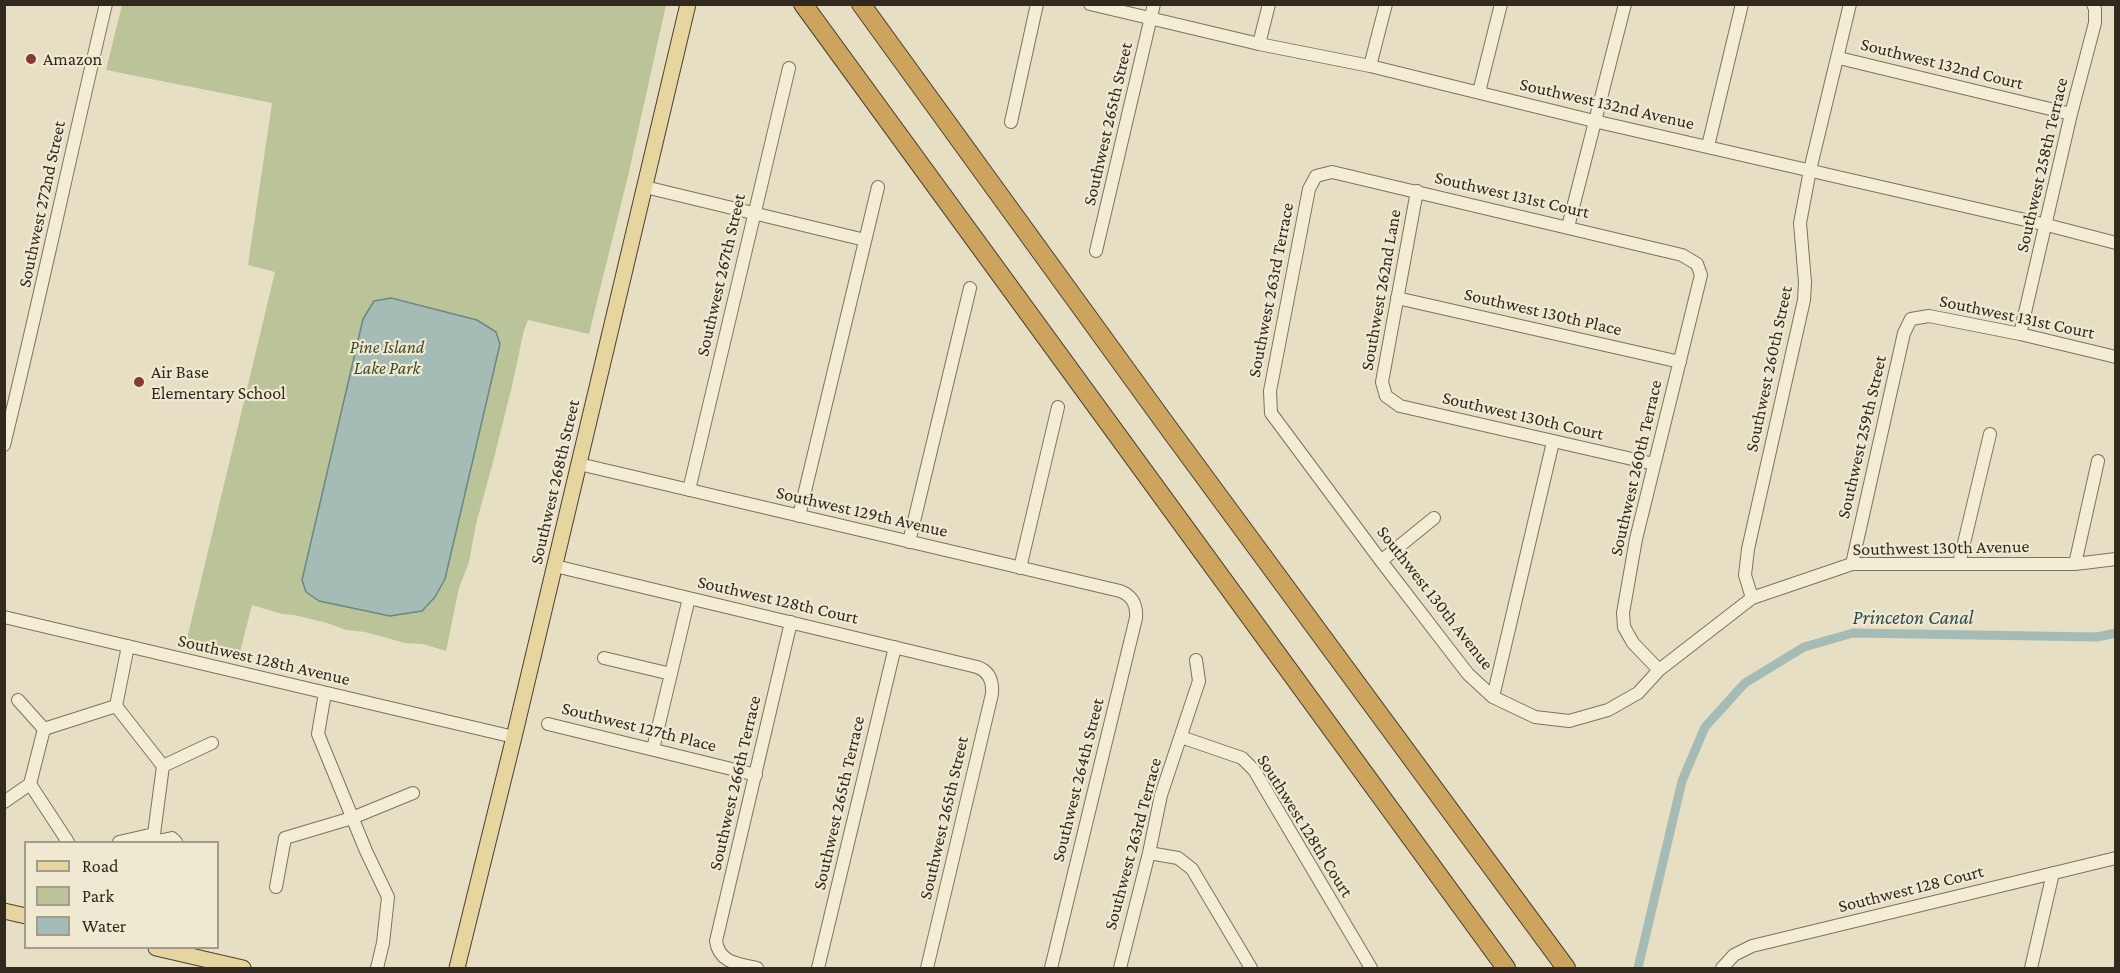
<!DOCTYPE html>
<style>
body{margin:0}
#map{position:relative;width:2120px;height:973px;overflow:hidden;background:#e7dfc3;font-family:"Crimson Pro",serif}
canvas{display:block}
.frame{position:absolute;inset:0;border:6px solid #31291e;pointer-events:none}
.legend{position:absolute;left:24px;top:841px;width:195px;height:108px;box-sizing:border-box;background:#f0e9d2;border:2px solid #a49c8a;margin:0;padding:8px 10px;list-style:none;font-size:18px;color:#31291e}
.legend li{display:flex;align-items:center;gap:12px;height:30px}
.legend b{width:30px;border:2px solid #a49c8a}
</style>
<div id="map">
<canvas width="2120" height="973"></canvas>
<div class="frame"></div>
<ul class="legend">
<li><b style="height:8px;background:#e6d59f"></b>Road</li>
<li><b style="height:16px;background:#bbc499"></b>Park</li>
<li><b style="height:16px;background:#a5bbb6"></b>Water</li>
</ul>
</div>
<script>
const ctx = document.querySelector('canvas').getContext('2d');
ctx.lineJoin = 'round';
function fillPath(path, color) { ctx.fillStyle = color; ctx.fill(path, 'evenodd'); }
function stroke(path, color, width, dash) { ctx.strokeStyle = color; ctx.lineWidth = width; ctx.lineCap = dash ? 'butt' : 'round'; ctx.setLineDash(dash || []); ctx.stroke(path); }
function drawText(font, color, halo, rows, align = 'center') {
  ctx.font = font + ' "Crimson Pro",serif'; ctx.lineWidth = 4.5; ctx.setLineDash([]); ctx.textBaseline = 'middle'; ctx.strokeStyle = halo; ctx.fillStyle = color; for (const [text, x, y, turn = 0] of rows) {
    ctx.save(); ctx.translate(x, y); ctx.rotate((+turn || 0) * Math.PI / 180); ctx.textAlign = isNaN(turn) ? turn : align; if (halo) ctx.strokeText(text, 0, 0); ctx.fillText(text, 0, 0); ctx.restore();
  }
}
const green = new Path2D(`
 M122 5H666L628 176 589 334 528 320 524 330 512 386 492 466 476 524 469 562 459 588 446 651 423 644 405 643 365 632 346 630 327 623 294 615 282 614 252 605 238 660 185 647 275 272 248 265 272 103 106 70Z`);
const water = new Path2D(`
 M391 298 477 320 496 332 500 344 445 579 435 597 422 611 390 616 319 601 306 592 302 580 363 319 374 301Z`);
const canal = new Path2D(`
 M1638 968 1682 781 1705 727 1745 683 1804 647 1853 633 2097 637 2116 633`);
const minor = new Path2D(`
 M1090 4 1259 44 1370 66 1594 121 2047 225 2116 243
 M1259 44 1269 4
 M1839 58 2071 114
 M1370 66 1386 4
 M1479 92 1501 4
 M1011 122 1037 4
 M1708 146 1742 4
 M645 187 865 240
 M1417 191 1382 382 1386 396 1400 406 1654 464
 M1568 227 1625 4
 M1096 251 1154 4
 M1397 298 1680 362
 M2020 334 2071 114 2095 23V9L2093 4
 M4 445C40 299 71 151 106 4
 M579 464 1120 591C1133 596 1137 605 1136 618L1051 968
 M689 490 789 68
 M799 516 878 187
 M909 542 970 288
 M1381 561 1434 518
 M1852 564 1904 333 1911 319 1929 316 2020 334 2116 357
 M1959 564 1990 434
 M2075 564 2098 461
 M555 566 977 667C989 671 993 681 992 694L927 968
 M1020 568 1058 407
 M1752 598 1745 575 1748 549 1804 300 1805 282 1800 223 1810 170 1850 4
 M4 617 514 737
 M128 646 116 706 163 766 154 834
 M604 658 671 674
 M1659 670 1633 643 1624 627 1623 613 1636 539 1701 275 1697 264 1682 255 1332 172 1316 176 1309 189 1270 391 1271 413 1381 561 1468 674 1493 697 1535 717 1569 721 1608 710 1638 693 1659 670 1752 598 1852 564H2075L2116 559
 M325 693 318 734 366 851 388 897 383 943 377 968
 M1493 697 1553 442
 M548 724 756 775
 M44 729 116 706
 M1181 737 1242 758 1254 770 1371 968
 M653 749 689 598
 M163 766 212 743
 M30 784 68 842
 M4 802 30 784 44 729 18 700
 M158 841 172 838 176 842
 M119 842 154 834 157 842
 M1149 853 1178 858 1192 869 1251 968
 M276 887 285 838 352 818 413 793
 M757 968C739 964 719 963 716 941L791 622
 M818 968 895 647
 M1120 968 1149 853 1161 795 1199 681 1196 660
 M1722 968 1734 955 1752 946 2116 858
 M2031 968 2053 873`);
const major = new Path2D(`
 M4 911 26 916
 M156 948 243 968
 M457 968 514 737 688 4`);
const highway = new Path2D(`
 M803 4 1506 968
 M861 4 1167 426 1566 968`);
const markers = [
 [31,59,6,"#863a34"],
 [139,382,6,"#863a34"]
];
const poiNames = [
 ["Amazon",43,59],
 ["Air Base",151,372],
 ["Elementary School",151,393]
];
const streetNames = [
 ["Southwest 132nd Court",1942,64,14],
 ["Southwest 132nd Avenue",1607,104,13],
 ["Southwest 265th Street",1108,124,-77],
 ["Southwest 258th Terrace",2042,165,-77],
 ["Southwest 131st Court",1512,195,13],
 ["Southwest 272nd Street",42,204,-78],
 ["Southwest 267th Street",721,275,-77],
 ["Southwest 263rd Terrace",1271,290,-79],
 ["Southwest 262nd Lane",1381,290,-80],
 ["Southwest 130th Place",1543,312,13],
 ["Southwest 131st Court",2017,317,12],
 ["Southwest 260th Street",1769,369,-78],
 ["Southwest 130th Court",1523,416,13],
 ["Southwest 259th Street",1862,437,-77],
 ["Southwest 260th Terrace",1636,468,-77],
 ["Southwest 268th Street",555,482,-77],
 ["Southwest 129th Avenue",862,512,13],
 ["Southwest 130th Avenue",1941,548,-1],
 ["Southwest 130th Avenue",1435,598,52],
 ["Southwest 128th Court",778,600,13],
 ["Southwest 128th Avenue",264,660,13],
 ["Southwest 127th Place",639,727,14],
 ["Southwest 264th Street",1078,780,-76],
 ["Southwest 266th Terrace",735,783,-77],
 ["Southwest 265th Terrace",839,803,-77],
 ["Southwest 265th Street",944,818,-77],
 ["Southwest 128th Court",1305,826,58],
 ["Southwest 263rd Terrace",1133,844,-75],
 ["Southwest 128 Court",1911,889,-14]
];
const parkNames = [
 ["Pine Island",387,347],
 ["Lake Park",387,368]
];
const waterNames = [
 ["Princeton Canal",1913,618]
];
fillPath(green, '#bbc499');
fillPath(water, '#a5bbb6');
stroke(water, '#6d8783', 1.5);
stroke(canal, '#a5bbb6', 9);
stroke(minor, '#7f725c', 14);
stroke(major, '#4d4030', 17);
stroke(highway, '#4d4030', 20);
stroke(minor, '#f3edd5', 12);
stroke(major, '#e6d59f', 15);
stroke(highway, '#cca45e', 18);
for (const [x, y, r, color] of markers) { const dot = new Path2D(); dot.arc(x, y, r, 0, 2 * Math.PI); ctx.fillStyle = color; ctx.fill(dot); stroke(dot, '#f0e9d2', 2); }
drawText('18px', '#31291e', '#f0e9d2', poiNames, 'left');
drawText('18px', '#31291e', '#f0e9d2', streetNames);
drawText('italic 18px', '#3f4b28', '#f0e9d2', parkNames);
drawText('italic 20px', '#304e4f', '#f0e9d2', waterNames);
</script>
